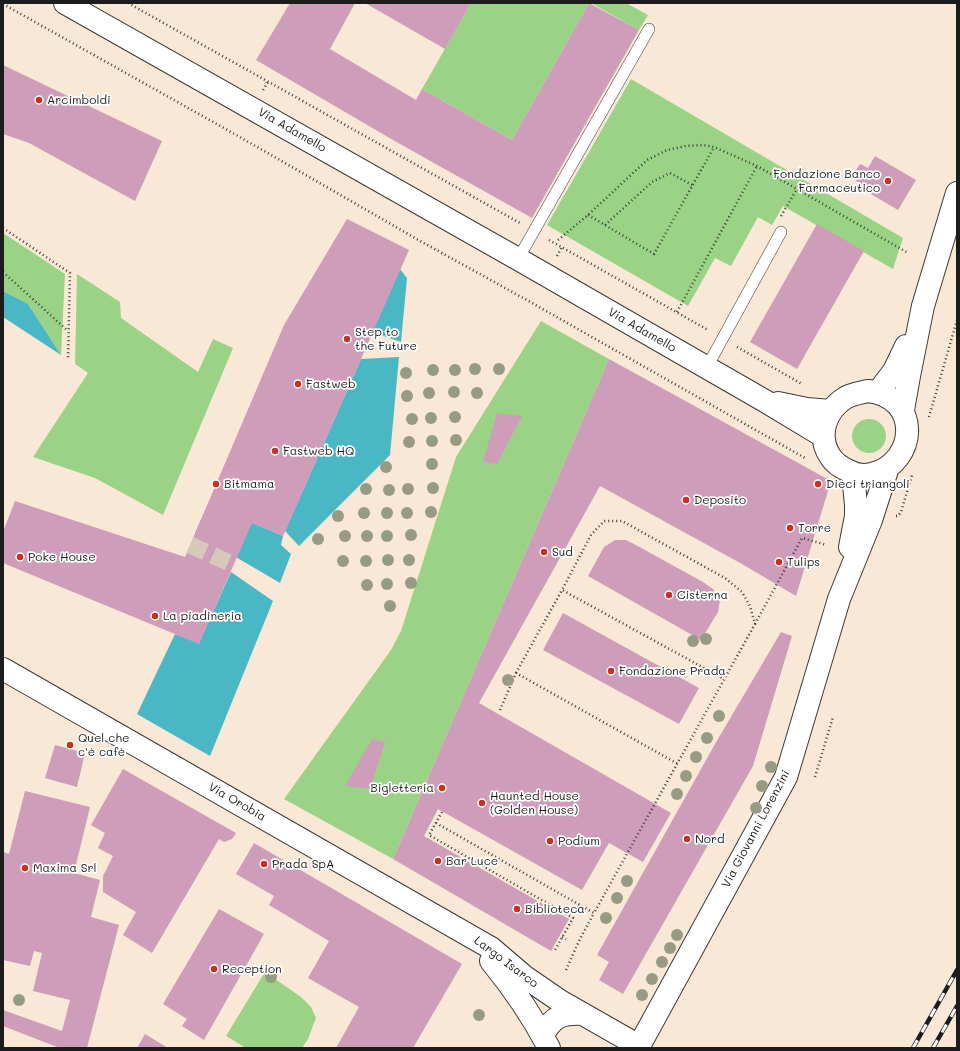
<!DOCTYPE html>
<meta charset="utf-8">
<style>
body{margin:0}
#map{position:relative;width:960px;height:1051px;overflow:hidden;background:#f8e8d5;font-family:Mali,sans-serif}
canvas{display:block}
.frame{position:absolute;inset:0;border:4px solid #1c1c1c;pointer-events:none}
</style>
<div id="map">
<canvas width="960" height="1051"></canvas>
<div class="frame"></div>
</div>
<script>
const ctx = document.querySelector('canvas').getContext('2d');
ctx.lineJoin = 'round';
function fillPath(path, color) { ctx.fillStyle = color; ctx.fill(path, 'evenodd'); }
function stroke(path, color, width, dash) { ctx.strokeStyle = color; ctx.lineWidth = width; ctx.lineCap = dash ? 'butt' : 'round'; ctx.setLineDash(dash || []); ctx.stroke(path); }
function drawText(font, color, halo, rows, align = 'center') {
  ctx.font = font + ' Mali,sans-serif'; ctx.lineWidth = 3.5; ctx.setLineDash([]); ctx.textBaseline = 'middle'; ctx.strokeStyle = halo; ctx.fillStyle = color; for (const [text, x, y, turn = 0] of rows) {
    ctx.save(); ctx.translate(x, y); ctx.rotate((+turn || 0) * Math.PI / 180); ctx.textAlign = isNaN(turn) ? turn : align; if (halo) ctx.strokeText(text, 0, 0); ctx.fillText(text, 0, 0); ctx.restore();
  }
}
const green = new Path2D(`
 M471 3H589L512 140 422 89Z
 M591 3H626L648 15 639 30Z
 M631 79 903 238 893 269 783 206 772 225 758 217 731 266 715 258 688 306 547 225Z
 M3 233 65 274 61 355 28 304 3 291Z
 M77 274 120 302 121 318 198 372 213 339 233 348 163 515 95 478 33 457 88 373 75 364Z
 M541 321 609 359 393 859 284 799 391 650 401 631 456 457Z
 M852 436a17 17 0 1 1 34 0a17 17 0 1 1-34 0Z
 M265 972 301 997 311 1007 316 1018 308 1039 302 1048H246L226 1036Z`);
const water = new Path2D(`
 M400 269 407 278 401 342 372 332Z
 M3 291 28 304 61 355 3 317Z
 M399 357 390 455 299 546 285 531 361 359Z
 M208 504 283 536 281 545 291 554 280 583 195 533Z
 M231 572 273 601 210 756 137 714 175 634 199 643Z`);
const building = new Path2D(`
 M290 3H355L330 49 416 100 422 89 512 140 589 3 639 30 532 218 393 140 256 60Z
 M365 3H471L445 49Z
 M3 65 162 141 135 201 29 143 3 134Z
 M875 156 916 180 898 210 859 187 862 184 851 178 860 164 868 168Z
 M347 219 409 250 283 536 252 523 199 644 3 563V532L15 501 185 557 284 325Z
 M817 224 864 251 797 369 750 342Z
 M609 359 831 481 796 596 742 564 600 486 479 703 671 813 643 862 609 843 582 890 438 809 424 836 569 919 551 951 393 859Z
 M497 413 522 416 497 464 483 462Z
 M615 540H626L634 544 703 582 713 589 720 600 718 612 701 640 588 576 604 547Z
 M563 613 699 688 679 724 543 650Z
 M781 632 792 636 753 766 623 994 599 980 609 962 597 955 715 744Z
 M372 739 385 742 370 789 345 786Z
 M55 745 85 753 77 787 45 778Z
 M123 769 236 833 232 839 224 842 219 839 152 953 123 935 136 912 103 892V876L113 856 98 848 105 833 91 825Z
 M25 791 90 807 74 873 100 880 91 917 119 925 87 1048H57V1047L3 1026V1010L62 1031 70 1000 33 991 42 953 34 951 30 966 3 960V852L9 854Z
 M254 843 462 964 413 1048H336L359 1007 308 978 329 941 269 905 274 896 236 874Z
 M219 909 264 934 204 1040 182 1026 187 1019 163 1004Z
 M145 1034 168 1048H137Z`);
const pedestrianTunnel = new Path2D(`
 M190 545 234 565`);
const path = new Path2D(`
 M128 3 520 223
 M3 4 238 136 422 242 525 299 805 458
 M263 90 268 82
 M588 215 654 254 714 147
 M781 216 797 189
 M605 225 652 182 670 173 692 185
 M3 228 70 273 68 359
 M549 240 708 330
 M558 240 588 215 647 160 667 150 686 146 703 145 714 147 757 166 908 253
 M557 256 562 247
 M3 272 68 331
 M677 312 757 166
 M737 347 802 384
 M929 417 957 320
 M896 516H898L901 512 912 475
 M755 624 802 538 827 545
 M516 673 562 590 724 679
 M500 710 516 673 678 764
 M815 777 833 717
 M442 812 429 835 573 918 555 950
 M436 823 594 913 755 624 750 606 742 592 725 578 622 521H604L591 535 562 590
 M562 937 566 939
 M566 970 579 941 594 913`);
const service = new Path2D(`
 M518 259 649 29
 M707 367 781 232`);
const minor = new Path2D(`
 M65 3 518 259 765 401 823 436
 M868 391C922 397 917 463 872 474 864 476 856 475 849 471 842 468 834 463 830 456 817 436 825 411 845 398 852 394 860 393 868 391Z
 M878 392 894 371 906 346
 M778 403 807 409 831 411
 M903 410 909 376 923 306 957 193
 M850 547 856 516V505L853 474
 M3 669 491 948 525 977 560 1001 639 1046
 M491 961C513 988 533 1017 549 1048
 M543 1035C553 1016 562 1013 583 1014
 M638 1048 786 777 839 599 871 520 888 467`);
const rail = new Path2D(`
 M913 1048 957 970
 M933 1048 957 1006`);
const trees = [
 [475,369],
 [499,369],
 [433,370],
 [455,370],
 [406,373],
 [454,392],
 [429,393],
 [477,393],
 [407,396],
 [455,417],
 [431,418],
 [412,419],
 [456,440],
 [432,441],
 [409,442],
 [432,464],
 [386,467],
 [433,488],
 [366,489],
 [408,489],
 [389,490],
 [431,512],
 [364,513],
 [387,513],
 [407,513],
 [338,516],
 [411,535],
 [345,536],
 [367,536],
 [387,536],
 [318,539],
 [388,560],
 [409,560],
 [343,561],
 [366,561],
 [411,583],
 [387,584],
 [367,585],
 [390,606],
 [706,639],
 [693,641],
 [508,680],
 [719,716],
 [707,738],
 [696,757],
 [771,767],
 [686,776],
 [762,786],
 [677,794],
 [756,808],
 [627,881],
 [617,898],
 [606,918],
 [677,935],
 [670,948],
 [662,962],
 [271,977],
 [652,979],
 [642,995],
 [19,1000],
 [479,1015]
];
const markers = [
 [39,100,4,"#c8321e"],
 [888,181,4,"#c8321e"],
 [347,339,4,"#c8321e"],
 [298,384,4,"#c8321e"],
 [275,451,4,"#c8321e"],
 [216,484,4,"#c8321e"],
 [818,484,4,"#c8321e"],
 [686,500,4,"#c8321e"],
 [790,528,4,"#c8321e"],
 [544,552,4,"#c8321e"],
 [20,557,4,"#c8321e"],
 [779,562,4,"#c8321e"],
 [669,595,4,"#c8321e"],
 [155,616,4,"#c8321e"],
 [611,671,4,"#c8321e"],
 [70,745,4,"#c8321e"],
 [442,788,4,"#c8321e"],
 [482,803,4,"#c8321e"],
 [687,839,4,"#c8321e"],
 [550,841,4,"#c8321e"],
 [438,861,4,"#c8321e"],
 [264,864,4,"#c8321e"],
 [25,868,4,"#c8321e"],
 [517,909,4,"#c8321e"],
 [214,969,4,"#c8321e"]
];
const poiNames = [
 ["Arcimboldi",47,100],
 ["Fondazione Banco",880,174,"right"],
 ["Farmaceutico",880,188,"right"],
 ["Step to",355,332],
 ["the Future",355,346],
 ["Fastweb",306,384],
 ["Fastweb HQ",283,451],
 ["Bitmama",224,484],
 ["Dieci triangoli",826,484],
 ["Deposito",694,500],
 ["Torre",798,528],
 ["Sud",552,552],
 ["Poke House",28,557],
 ["Tulips",787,562],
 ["Cisterna",677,595],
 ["La piadineria",163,616],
 ["Fondazione Prada",619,671],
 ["Quel che",78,738],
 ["c'è cafè",78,752],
 ["Bigletteria",434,788,"right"],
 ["Haunted House",490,796],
 ["(Golden House)",490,810],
 ["Nord",695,839],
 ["Podium",558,841],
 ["Bar Luce",446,861],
 ["Prada SpA",272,864],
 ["Maxima Srl",33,868],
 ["Biblioteca",525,909],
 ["Reception",222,969]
];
const streetNames = [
 ["Via Adamello",292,130,30],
 ["Via Adamello",642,330,30],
 ["Via Orobia",237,802,30],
 ["Via Giovanni Lorenzini",756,829,-62],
 ["Largo Isarco",506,962,37]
];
fillPath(green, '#9ad386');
fillPath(water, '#4ab8c4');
fillPath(building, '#cd9db9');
stroke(pedestrianTunnel, '#d7c9b9', 17, [17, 8]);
stroke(service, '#3d3b38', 12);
stroke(minor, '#3d3b38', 24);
stroke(path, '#3d3b38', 2.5, [1, 3]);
stroke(service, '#fff', 11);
stroke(minor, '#fff', 22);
stroke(rail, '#1c1c1c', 4.5);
stroke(rail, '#fff', 3, [9]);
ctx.fillStyle = '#979b84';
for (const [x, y] of trees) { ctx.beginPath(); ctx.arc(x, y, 6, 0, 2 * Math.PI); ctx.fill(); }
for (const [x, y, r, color] of markers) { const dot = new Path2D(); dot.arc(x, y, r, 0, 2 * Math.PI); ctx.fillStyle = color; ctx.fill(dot); stroke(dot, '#fff', 1.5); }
drawText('12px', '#1c1c1c', '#fff', poiNames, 'left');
drawText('12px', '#1c1c1c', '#fff', streetNames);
</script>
